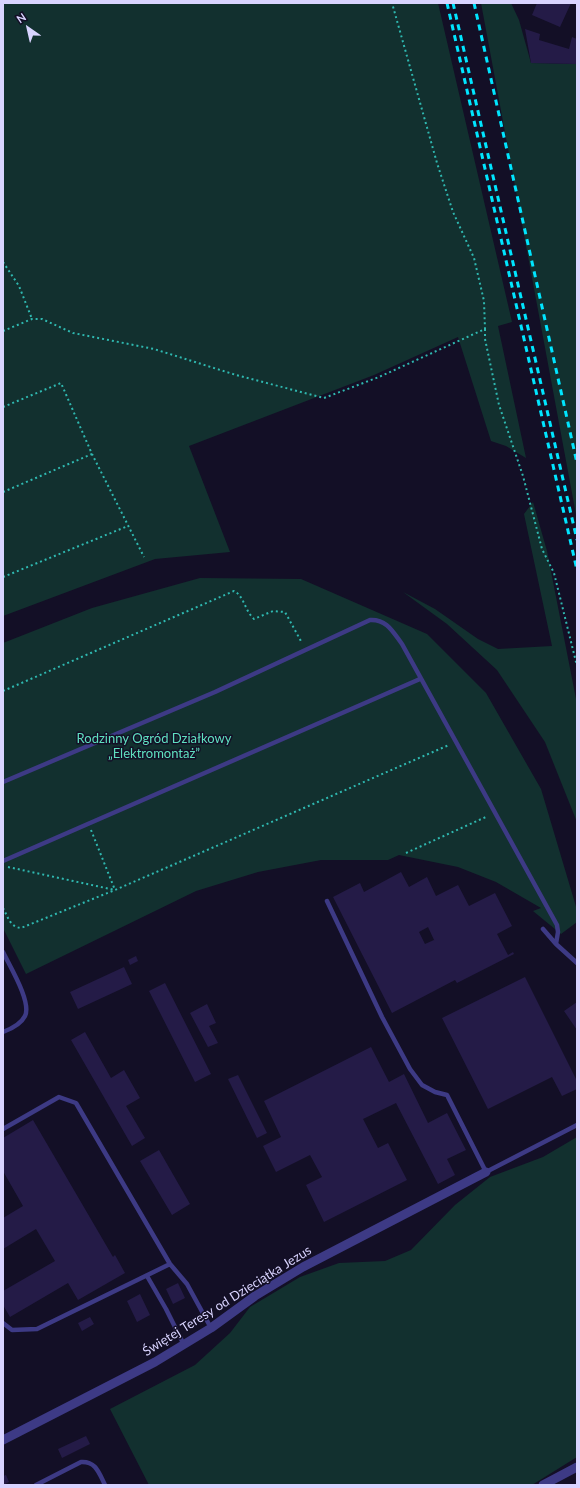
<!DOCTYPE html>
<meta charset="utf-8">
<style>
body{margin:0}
#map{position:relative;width:580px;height:1488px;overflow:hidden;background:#130f26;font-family:Lato,sans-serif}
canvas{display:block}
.frame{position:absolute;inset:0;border:4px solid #d9d4ff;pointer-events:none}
.north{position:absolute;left:8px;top:8px;width:40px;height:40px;-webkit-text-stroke:3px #130f26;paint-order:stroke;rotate:326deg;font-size:11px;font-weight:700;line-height:16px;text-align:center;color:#d9d4ff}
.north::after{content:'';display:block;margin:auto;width:14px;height:18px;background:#d9d4ff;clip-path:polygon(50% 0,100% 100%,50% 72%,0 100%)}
</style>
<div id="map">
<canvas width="580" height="1488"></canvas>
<div class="frame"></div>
<div class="north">N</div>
</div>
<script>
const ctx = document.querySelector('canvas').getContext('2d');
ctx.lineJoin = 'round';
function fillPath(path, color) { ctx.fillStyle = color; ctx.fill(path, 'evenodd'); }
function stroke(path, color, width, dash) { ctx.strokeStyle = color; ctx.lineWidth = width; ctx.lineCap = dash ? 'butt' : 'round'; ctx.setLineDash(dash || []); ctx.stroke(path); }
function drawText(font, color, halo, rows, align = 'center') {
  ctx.font = font + ' Lato,sans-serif'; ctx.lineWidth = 3; ctx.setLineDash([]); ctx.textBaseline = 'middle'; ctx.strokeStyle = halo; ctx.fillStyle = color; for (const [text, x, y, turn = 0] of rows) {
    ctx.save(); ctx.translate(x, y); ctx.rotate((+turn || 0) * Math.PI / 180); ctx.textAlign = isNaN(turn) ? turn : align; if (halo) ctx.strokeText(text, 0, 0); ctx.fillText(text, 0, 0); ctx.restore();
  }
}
const green = new Path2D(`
 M3 3H438L512 322 498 326 526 458 506 446 491 441 458 337 374 375 189 446 230 552 155 559 3 616Z
 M481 3H511L519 20 531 63 577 64V520Z
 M533 502 547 551 577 704V822L545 742 497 670 447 624 403 592 435 609 478 639 498 649 552 646 524 514Z
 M200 578 301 579 427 634 486 693 541 789 577 910V922L561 934 533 911 541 908 496 882 458 867 399 855 388 860H321L258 872 196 891 26 974 3 928V643L92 608Z
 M577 1137V1457L532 1485H149L110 1409 195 1365 230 1333 250 1307 300 1277 339 1263 385 1261 411 1250 455 1205 490 1177 543 1157Z`);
const building = new Path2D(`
 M537 3H571L560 27 532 15Z
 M525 29 540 34 539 40 569 49 572 37 577 39V64L531 63Z
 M401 872 409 887 427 877 436 896 458 885 469 906 495 893 512 926 497 934 508 955 513 952 514 954 457 983 455 980 392 1013 333 897 360 883 364 892ZM428 927 435 942 434 940 425 944 419 932Z
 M136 956 138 961 130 965 128 960Z
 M124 967 132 984 78 1009 70 992Z
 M525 977 577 1081V1089L562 1096 552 1077 488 1109 442 1018Z
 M165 983 211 1074 195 1082 149 991Z
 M577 1002V1030L564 1011Z
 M207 1004 216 1023 209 1026 218 1043 208 1047 190 1013Z
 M85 1032 111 1078 124 1070 140 1098 126 1106 145 1138 132 1146 71 1040Z
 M371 1047 389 1082 404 1074 428 1123 447 1113 466 1150 447 1159 455 1175 438 1184 396 1103 363 1119 378 1148 388 1143 407 1180 324 1222 306 1185 322 1177 310 1155 276 1172 263 1146 281 1137 264 1101Z
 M238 1075 267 1133 257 1138 228 1079Z
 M33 1120 113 1257 115 1255 125 1273 78 1300 68 1283 10 1317 3 1305V1291L55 1261 36 1229 3 1249V1218L23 1206 3 1171V1138Z
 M159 1150 190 1204 172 1215 140 1161Z
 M178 1283 185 1298 173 1304 166 1289Z
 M140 1294 150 1315 137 1322 127 1301Z
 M90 1317 94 1324 82 1331 78 1323Z
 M86 1436 90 1444 62 1458 58 1449Z
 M6 1475 9 1482 3 1485V1476Z`);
const path = new Path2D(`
 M3 262 19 286 32 319
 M485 329V339L499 405 523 476 542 549 554 573 577 666
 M3 331 32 319H42L73 333 154 349 236 375 324 398 379 377 485 329 484 301 474 258 453 212 437 163 392 3
 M3 407 61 383 92 454 144 557
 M3 492 92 454
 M3 577 128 526
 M3 691 234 591C244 596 245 611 254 619L273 611 285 612 302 643
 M91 830 115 890
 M406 853 488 816
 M8 867 115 890
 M3 908C8 917 10 927 21 928L115 890 449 745`);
const service = new Path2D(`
 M3 782 215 692 370 620C387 619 393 632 402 644L557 925 558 932 556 944 577 963
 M3 861 420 679
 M327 901 382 1017 410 1069 422 1085 435 1092 447 1095 486 1172 577 1125
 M543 929 556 944
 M3 952C9 965 32 1002 25 1016 21 1024 11 1029 3 1032
 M3 1129 59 1097 76 1103 170 1264 187 1284 211 1328
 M147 1276 166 1309 184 1345
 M3 1323 12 1330 37 1329 170 1264
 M36 1485 81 1462C96 1461 99 1473 105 1485`);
const minor = new Path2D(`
 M3 1440 155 1362 211 1328 255 1296 303 1267 486 1172
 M543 1485 577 1467`);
const rail = new Path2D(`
 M447 3 577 570
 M453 3 577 540
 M474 3 577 463`);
const parkNames = [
 ["Rodzinny Ogród Działkowy",154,739],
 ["„Elektromontaż”",154,754]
];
const streetNames = [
 ["Świętej Teresy od Dzieciątka Jezus",227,1301,-32]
];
fillPath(green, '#12302f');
fillPath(building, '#241b47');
stroke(path, '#2fb8b0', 2, [2, 3]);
stroke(service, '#3d3a85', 4.5);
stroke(minor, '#3d3a85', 9);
stroke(rail, '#00e5ff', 3, [6, 5]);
drawText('13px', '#5fe0c0', '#130f26', parkNames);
drawText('13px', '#d9d4ff', '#130f26', streetNames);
</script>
